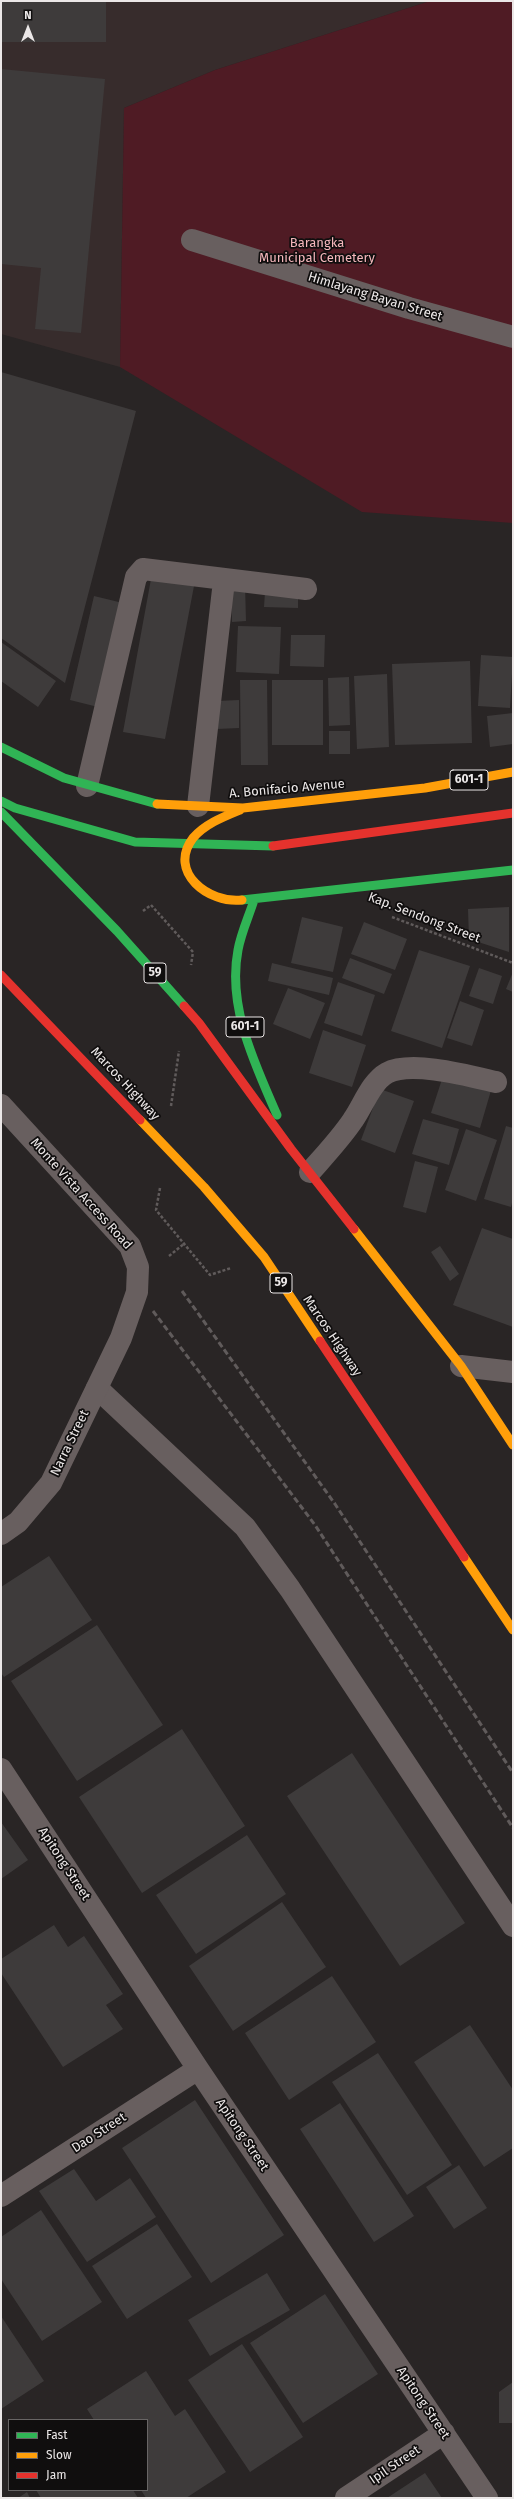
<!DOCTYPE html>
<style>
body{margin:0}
#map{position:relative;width:514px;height:2499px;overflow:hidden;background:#292525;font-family:"Fira Sans",sans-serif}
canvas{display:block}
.frame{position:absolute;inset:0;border:2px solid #ebe7e7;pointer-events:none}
.legend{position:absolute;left:8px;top:2419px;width:140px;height:72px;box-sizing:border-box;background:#100e0e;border:1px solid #686565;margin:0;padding:5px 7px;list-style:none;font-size:12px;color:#ebe7e7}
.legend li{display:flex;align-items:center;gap:8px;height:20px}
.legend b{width:20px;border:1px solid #686565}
.north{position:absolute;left:8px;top:8px;width:40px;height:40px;-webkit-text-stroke:3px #100e0e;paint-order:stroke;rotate:0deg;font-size:11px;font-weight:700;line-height:16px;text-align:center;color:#ebe7e7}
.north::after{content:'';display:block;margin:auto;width:14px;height:18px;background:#ebe7e7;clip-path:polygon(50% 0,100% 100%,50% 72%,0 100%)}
</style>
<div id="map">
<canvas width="514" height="2499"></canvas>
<div class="frame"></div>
<ul class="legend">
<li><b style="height:5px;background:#30b455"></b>Fast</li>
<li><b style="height:5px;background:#ff9f0a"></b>Slow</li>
<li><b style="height:5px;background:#e5322d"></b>Jam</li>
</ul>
<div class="north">N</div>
</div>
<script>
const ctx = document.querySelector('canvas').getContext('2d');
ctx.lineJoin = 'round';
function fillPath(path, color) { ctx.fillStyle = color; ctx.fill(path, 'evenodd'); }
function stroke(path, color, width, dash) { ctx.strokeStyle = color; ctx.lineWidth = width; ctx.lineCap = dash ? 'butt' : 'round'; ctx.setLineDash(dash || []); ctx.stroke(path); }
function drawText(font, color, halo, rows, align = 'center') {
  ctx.font = font + ' "Fira Sans",sans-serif'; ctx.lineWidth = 3.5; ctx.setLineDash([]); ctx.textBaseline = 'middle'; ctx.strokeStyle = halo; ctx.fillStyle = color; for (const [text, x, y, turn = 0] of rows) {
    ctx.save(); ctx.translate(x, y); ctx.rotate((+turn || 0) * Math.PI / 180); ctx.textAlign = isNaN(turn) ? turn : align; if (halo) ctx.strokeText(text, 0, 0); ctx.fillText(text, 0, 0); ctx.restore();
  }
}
const built = new Path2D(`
 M1 1H430L215 70 124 108 120 367 1 334Z`);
const green = new Path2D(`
 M430 1H513V523L362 512 120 367 124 108 215 70Z`);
const building = new Path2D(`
 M1 1H106V42H1Z
 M1 69 105 79 81 333 35 329 41 268 1 264Z
 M1 372 136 411 65 683 1 638Z
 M151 579 194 586 165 739 123 732Z
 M245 585 246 621 232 622 231 586Z
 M265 592 298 594V608L264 607Z
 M94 596 127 604 102 708 70 700Z
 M238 626 281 627 279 674 236 672Z
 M291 635H325L324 667 290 666Z
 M1 642 56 681 38 707 1 681Z
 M481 655 513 657 510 708 478 706Z
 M470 661 472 743 395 745 392 664Z
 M387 674 389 747 357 749 354 676Z
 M349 677 350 725 329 726 328 678Z
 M240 680H267L268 765H241Z
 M272 680H323V745H272Z
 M239 700V728L217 729V701Z
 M513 713V744L490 747 487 716Z
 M329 731H350V754H329Z
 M509 907V952L469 939 468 909Z
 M302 917 343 927 333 972 291 963Z
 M364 922 407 939 395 970 351 954Z
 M419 950 470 966 442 1048 391 1031Z
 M350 958 392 974 384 994 342 978Z
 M272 963 333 978 329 995 268 981Z
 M479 968 502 976 493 1004 469 996Z
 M513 972V992L506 989Z
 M338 982 375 995 362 1036 324 1023Z
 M288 988 325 1003 310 1039 273 1024Z
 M460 1001 484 1010 472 1046 447 1038Z
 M323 1030 366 1045 352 1087 309 1073Z
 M444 1073 492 1087 480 1128 431 1113Z
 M380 1089 414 1101 395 1153 361 1140Z
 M423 1119 459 1129 449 1165 412 1154Z
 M506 1126 513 1128V1199L511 1207 484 1199Z
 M466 1129 497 1140 476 1201 445 1190Z
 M415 1161 438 1167 426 1213 403 1207Z
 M482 1228 513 1239V1327L453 1305Z
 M440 1246 459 1274 450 1281 431 1252Z
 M49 1556 92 1620 4 1677 1 1673V1587Z
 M97 1625 163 1725 77 1781 11 1681Z
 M182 1729 245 1826 142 1893 79 1797Z
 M352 1753 465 1923 400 1966 287 1796Z
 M1 1822 28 1860 1 1879Z
 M247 1835 286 1894 196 1954 156 1895Z
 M282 1902 326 1967 233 2031 189 1966Z
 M54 1925 68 1947 84 1936 123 1994 106 2005 123 2029 63 2067 1 1973V1959Z
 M332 1976 376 2042 289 2100 245 2033Z
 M470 2025 513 2090V2148L484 2167 414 2062Z
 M378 2053 452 2165 407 2195 332 2082Z
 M195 2100 284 2235 211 2283 122 2148Z
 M340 2103 414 2216 374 2242 300 2129Z
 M459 2165 487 2208 454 2229 426 2187Z
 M74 2169 96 2201 130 2178 156 2217 87 2262 39 2191Z
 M41 2210 102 2302 42 2341 1 2279V2237Z
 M157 2224 192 2277 127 2319 92 2266Z
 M267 2273 290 2310 210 2356 188 2320Z
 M325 2294 378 2374 303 2423 250 2343Z
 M1 2316 44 2381 1 2409Z
 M242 2344 303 2437 250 2472 188 2380Z
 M146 2371 175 2416 185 2409 226 2472 186 2498H146L141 2490H147V2420H94L87 2409Z
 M513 2382V2423H499V2392Z
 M425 2473 442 2498H387Z
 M36 2490H133L138 2498H41Z
 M27 2492 30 2498H18Z`);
const path = new Path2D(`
 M143 911 151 905 193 952 191 965
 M392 917 513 963
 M171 1106 179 1051
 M160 1188 156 1210 210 1275 231 1268
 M169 1256 185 1243`);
const lane = new Path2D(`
 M192 240 409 308 513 337
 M87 786 136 577 143 569 306 589
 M198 806 224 581
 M310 1172C325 1155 341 1138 353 1120 363 1106 371 1082 387 1073 411 1060 470 1076 496 1082
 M97 1388 245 1527 290 1589 513 1926`);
const street = new Path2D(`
 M1 1105 130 1246 138 1267 137 1292 121 1338 51 1483 18 1522 1 1534
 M461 1366 513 1372
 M1 1769 198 2069 487 2498
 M1 2196 198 2069
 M346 2498 444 2433`);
const fast = new Path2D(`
 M1 747 64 778 157 804
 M1 801 15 808 135 842 273 846
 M1 812 117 931 184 1006
 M242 900 513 870
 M254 900C249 916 241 933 238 950 227 1007 255 1064 277 1115`);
const slow = new Path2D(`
 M157 804 243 808 425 788 513 772
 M240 810C223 817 205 824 193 838 167 872 209 904 242 900
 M140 1120 204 1187 264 1257 320 1341
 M354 1229 461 1366 513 1445
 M464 1557 513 1630`);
const jam = new Path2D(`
 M273 846 513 813
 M1 975 140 1120
 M184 1006 199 1023 291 1149 354 1229
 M320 1341 464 1557`);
const rail = new Path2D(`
 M182 1291 335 1504 513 1773
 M153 1311 315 1525 513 1828`);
const shields = [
 [469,780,38],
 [155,973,22],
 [245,1027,38],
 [281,1283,22]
];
const shieldNames = [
 ["601-1",469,780],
 ["59",155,973],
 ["601-1",245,1027],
 ["59",281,1283]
];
const parkNames = [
 ["Barangka",317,243],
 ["Municipal Cemetery",317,258]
];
const streetNames = [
 ["Himlayang Bayan Street",375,297,17],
 ["A. Bonifacio Avenue",287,789,-5],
 ["Kap. Sendong Street",424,918,21],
 ["Marcos Highway",125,1084,47],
 ["Monte Vista Access Road",81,1194,48],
 ["Marcos Highway",332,1336,56],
 ["Narra Street",70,1443,-64],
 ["Apitong Street",64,1864,57],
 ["Dao Street",99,2133,-33],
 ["Apitong Street",242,2135,56],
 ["Apitong Street",423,2403,56],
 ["Ipil Street",395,2465,-34]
];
fillPath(built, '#372c2c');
fillPath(green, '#4f1b24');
fillPath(building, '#3e3b3b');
stroke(path, '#605b5b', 2.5, [3, 2]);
stroke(lane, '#685f5f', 22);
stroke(street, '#685f5f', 22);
stroke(fast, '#30b455', 9);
stroke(slow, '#ff9f0a', 9);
stroke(jam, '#e5322d', 9);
stroke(rail, '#605b5b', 3, [6, 3]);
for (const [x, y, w] of shields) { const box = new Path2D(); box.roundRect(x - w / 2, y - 10, w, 20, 3); ctx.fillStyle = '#100e0e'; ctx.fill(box); stroke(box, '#ebe7e7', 1); }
drawText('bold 12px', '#ebe7e7', null, shieldNames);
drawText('13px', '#f5b7bc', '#100e0e', parkNames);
drawText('13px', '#ebe7e7', '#100e0e', streetNames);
</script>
